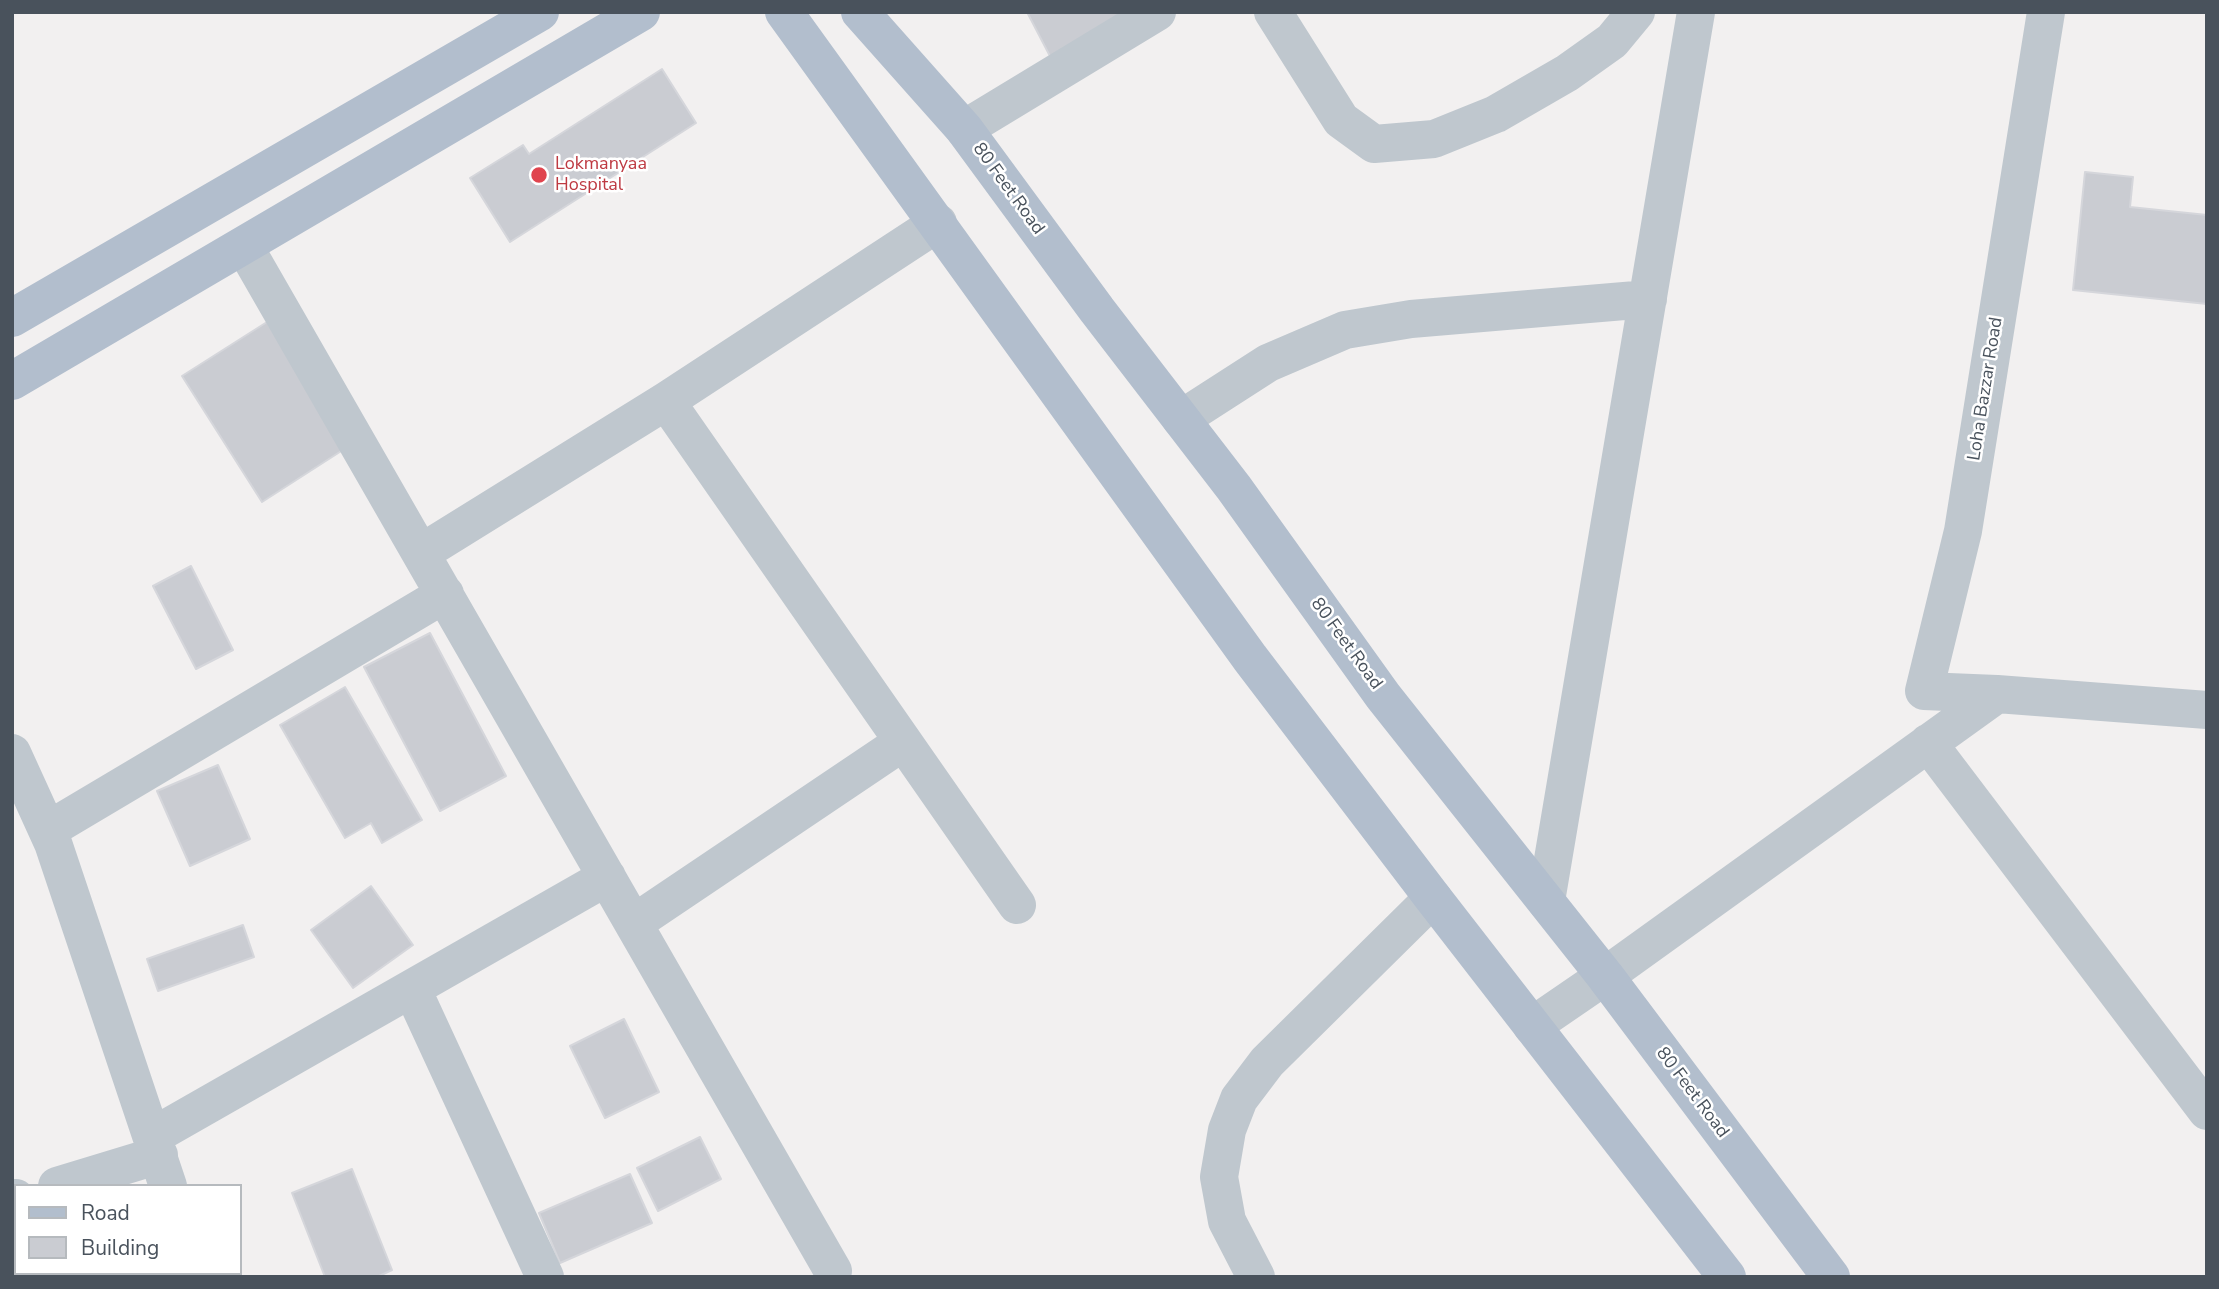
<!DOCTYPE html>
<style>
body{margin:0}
#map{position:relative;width:2219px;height:1289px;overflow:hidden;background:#f2f0f0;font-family:"Nunito Sans",sans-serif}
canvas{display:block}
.frame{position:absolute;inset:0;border:14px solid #49525c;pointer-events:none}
.legend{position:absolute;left:14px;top:1184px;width:228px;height:91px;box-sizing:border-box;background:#fff;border:2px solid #b6babe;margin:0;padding:9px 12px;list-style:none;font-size:21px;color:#49525c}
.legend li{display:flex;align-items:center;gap:14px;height:35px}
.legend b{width:35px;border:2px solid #b6babe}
</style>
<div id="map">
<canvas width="2219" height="1289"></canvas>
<div class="frame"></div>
<ul class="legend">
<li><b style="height:9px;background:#b2becd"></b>Road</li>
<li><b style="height:19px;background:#caccd2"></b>Building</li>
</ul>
</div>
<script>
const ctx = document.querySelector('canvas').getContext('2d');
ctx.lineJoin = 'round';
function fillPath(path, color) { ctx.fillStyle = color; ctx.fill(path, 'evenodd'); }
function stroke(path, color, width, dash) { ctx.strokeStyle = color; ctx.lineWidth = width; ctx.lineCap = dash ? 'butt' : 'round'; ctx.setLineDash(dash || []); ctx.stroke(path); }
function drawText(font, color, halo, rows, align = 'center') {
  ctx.font = font + ' "Nunito Sans",sans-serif'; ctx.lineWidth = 5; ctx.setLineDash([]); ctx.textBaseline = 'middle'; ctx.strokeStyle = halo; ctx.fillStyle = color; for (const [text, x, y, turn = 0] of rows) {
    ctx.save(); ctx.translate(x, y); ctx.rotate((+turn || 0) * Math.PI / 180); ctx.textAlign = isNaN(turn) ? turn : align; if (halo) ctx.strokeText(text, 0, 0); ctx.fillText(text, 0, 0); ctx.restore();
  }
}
const building = new Path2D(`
 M1027 12H1140L1052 60Z
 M662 69 696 123 510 242 470 178 523 145 529 154Z
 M2085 172 2133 177 2130 207 2207 215V304L2073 290Z
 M267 322 346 448 262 502 182 376Z
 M191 566 233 650 196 669 153 586Z
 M430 633 506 776 440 811 364 667Z
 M345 687 422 820 382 843 371 823 345 838 280 725Z
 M218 765 250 839 190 866 157 791Z
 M371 886 413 945 353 988 311 930Z
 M243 925 254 957 158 991 147 959Z
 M624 1019 659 1092 605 1118 570 1046Z
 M700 1137 721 1179 658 1211 637 1168Z
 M352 1169 392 1270 377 1277H325L292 1193Z
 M630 1174 652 1223 560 1263 539 1213Z
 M16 1236V1273H120L121 1277H13L12 1237Z`);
const minor = new Path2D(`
 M1273 12 1341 120 1374 144 1434 139 1496 114 1567 73 1612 41 1636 12
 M964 129 1157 12
 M244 246 833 1271
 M666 401 1017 905
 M1181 419 1268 363 1345 330 1411 319 1648 299
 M421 553 666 401 938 223
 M1997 694 1924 691 1963 531 2046 12
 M1928 743 2207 1111
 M12 753 53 843 168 1186
 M48 830 445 594
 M1546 901 1696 12
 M634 923 903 742
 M412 989 545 1277
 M1532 1026 1605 976 1997 694 2207 710
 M153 1136 607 877
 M57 1186 159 1155
 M12 1200 16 1198
 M196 1273 197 1277
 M1256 1277 1227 1221 1219 1177 1227 1130 1239 1099 1267 1062 1433 898`);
const major = new Path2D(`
 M784 12 1250 658 1433 898 1727 1277
 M860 12 964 129 1097 310 1234 488 1383 696 1605 976 1831 1277
 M12 318 540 12
 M12 381 641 12`);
const markers = [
 [539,175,9,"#e0444e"]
];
const healthNames = [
 ["Lokmanyaa",555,165],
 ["Hospital",555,186]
];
const streetNames = [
 ["80 Feet Road",1008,189,54],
 ["Loha Bazzar Road",1986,389,-81],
 ["80 Feet Road",1346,644,54],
 ["80 Feet Road",1692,1093,53]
];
fillPath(building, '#caccd2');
stroke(building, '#d5d6db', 2);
stroke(minor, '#bfc7ce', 38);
stroke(major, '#b2becd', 38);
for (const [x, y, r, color] of markers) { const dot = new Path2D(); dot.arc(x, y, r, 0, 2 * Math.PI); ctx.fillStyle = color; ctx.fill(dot); stroke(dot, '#fff', 2.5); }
drawText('18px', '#be3a42', '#fff', healthNames, 'left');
drawText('18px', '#49525c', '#fff', streetNames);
</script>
